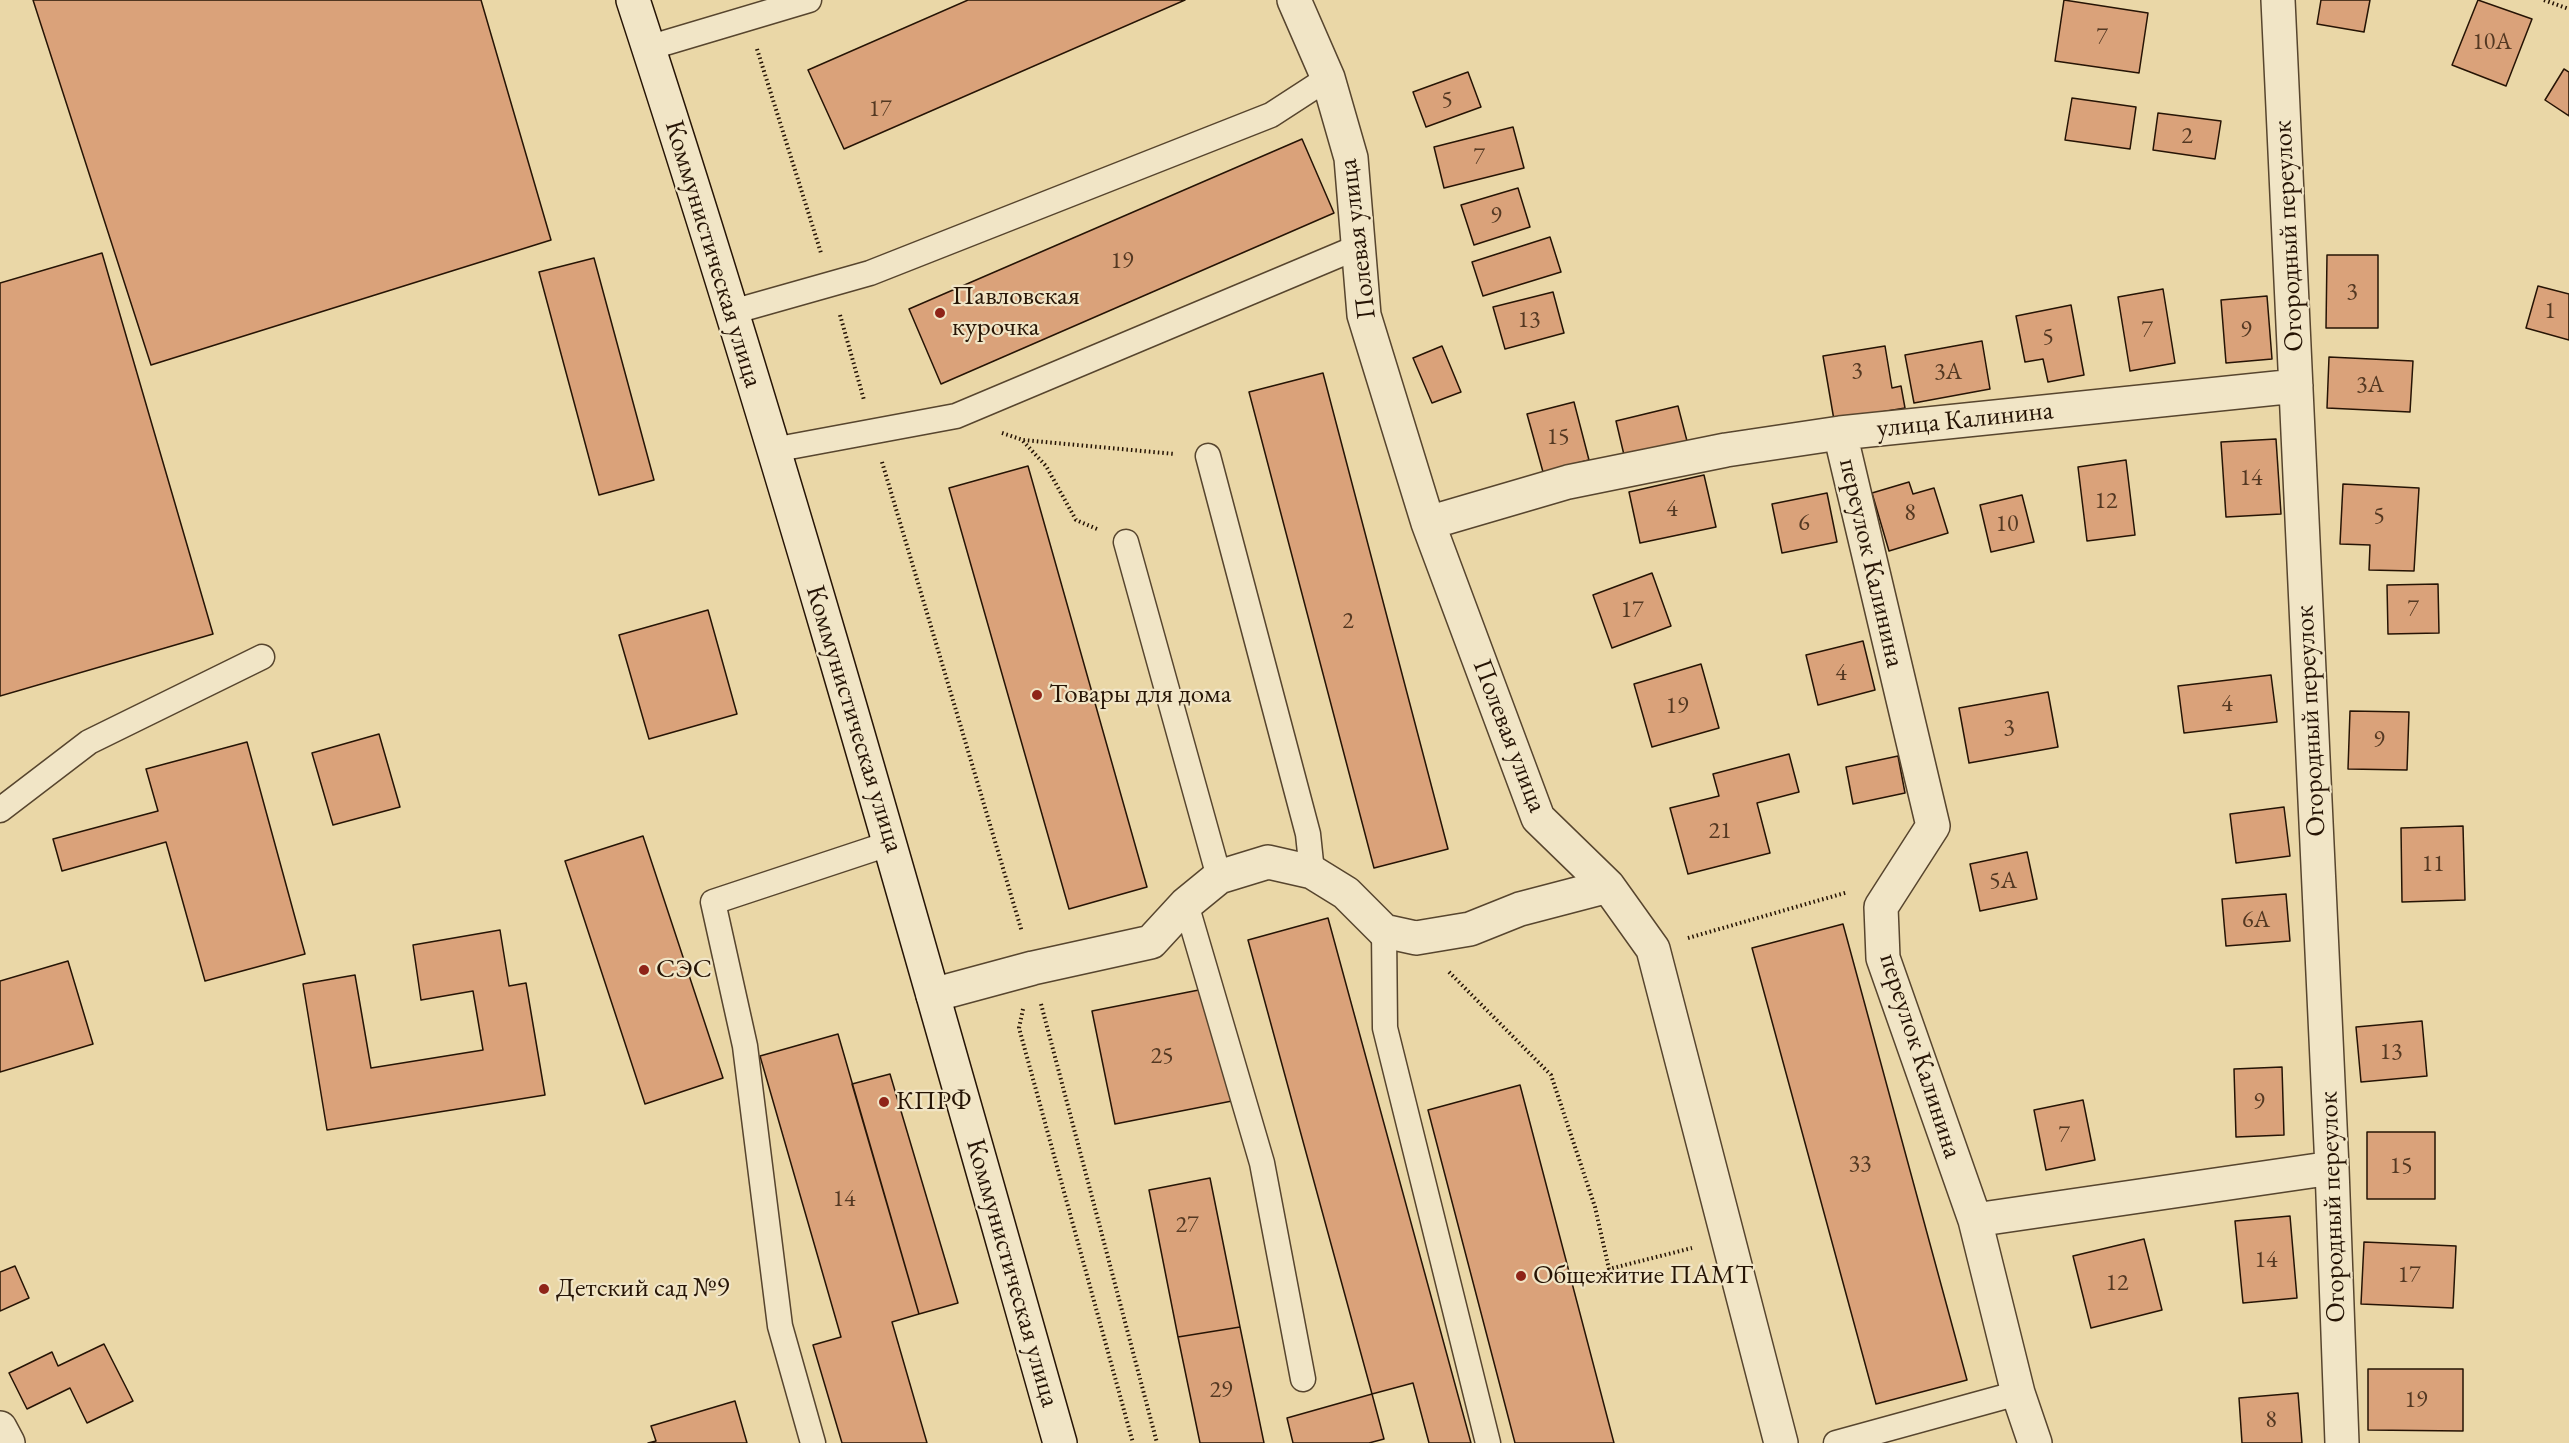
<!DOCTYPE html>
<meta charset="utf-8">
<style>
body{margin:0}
canvas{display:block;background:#ead7a7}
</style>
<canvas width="2569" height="1443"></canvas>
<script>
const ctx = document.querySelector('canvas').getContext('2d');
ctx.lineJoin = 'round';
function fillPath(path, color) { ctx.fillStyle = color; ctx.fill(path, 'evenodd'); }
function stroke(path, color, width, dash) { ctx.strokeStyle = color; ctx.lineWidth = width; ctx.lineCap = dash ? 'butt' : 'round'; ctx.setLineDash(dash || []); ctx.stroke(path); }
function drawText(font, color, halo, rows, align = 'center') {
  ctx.font = font + ' "EB Garamond",serif'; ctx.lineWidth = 4.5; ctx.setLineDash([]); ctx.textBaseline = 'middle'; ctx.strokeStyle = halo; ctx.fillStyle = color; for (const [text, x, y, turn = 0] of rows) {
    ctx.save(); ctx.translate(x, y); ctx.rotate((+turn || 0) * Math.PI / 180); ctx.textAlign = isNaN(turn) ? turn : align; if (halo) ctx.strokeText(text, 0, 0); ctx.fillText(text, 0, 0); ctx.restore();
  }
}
const building = new Path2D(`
 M33 0H481L551 240 151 365Z
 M968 0H1185L844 149 808 70Z
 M2064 0 2148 13 2139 73 2055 61Z
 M2321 0H2370L2364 32 2317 24Z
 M2478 0 2532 19 2506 86 2452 65Z
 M2564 69 2569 72V116L2545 100Z
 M1468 72 1481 107 1426 127 1413 92Z
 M2072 98 2136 107 2130 149 2065 140Z
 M2158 113 2221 121 2215 159 2153 150Z
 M1513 127 1524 168 1444 188 1434 147Z
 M1302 139 1334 213 941 384 909 309Z
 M1518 188 1530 227 1474 245 1461 205Z
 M1550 237 1561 272 1483 296 1472 262Z
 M102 253 213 634 0 696V283Z
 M2327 255H2378V328H2326Z
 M594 258 654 480 599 495 539 272Z
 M2538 286 2569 294V340L2526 328Z
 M2163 289 2175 363 2130 371 2118 297Z
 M1553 292 1564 333 1505 349 1493 307Z
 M2267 296 2272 359 2226 363 2221 300Z
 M2071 305 2084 375 2048 382 2043 359 2025 362 2016 316Z
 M1982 341 1990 389 1914 403 1905 355Z
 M1442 346 1461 392 1432 403 1413 358Z
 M1885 346 1892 388 1901 386 1905 408 1834 420 1823 356Z
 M2329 357 2413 361 2410 412 2327 408Z
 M1323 373 1448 849 1374 868 1249 392Z
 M1574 402 1589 460 1543 472 1527 414Z
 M1678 406 1687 441 1624 455 1616 421Z
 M2276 439 2281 514 2226 517 2221 442Z
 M2126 460 2135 535 2087 541 2078 467Z
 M1028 466 1147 887 1069 909 949 488Z
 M1704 475 1716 527 1640 543 1629 492Z
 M1909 482 1913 494 1934 488 1948 533 1889 551 1872 493Z
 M2343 484 2419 488 2414 571 2369 570 2370 545 2340 544Z
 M1827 493 1837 542 1782 553 1772 504Z
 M2022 495 2034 542 1991 552 1980 505Z
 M1652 573 1671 626 1612 648 1593 595Z
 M2438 584 2439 633 2388 634 2387 585Z
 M708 610 737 714 649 739 619 635Z
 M1863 641 1875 690 1818 705 1806 655Z
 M1701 664 1719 728 1652 747 1634 684Z
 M2271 675 2277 722 2184 733 2178 686Z
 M2048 692 2058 747 1969 763 1959 708Z
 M2350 711 2409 712 2407 770 2348 769Z
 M379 734 400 807 333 825 312 753Z
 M247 742 305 954 205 981 166 842 62 871 53 839 158 811 146 769Z
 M1789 754 1799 792 1757 803 1770 853 1688 874 1670 808 1719 796 1713 774Z
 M1898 756 1905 793 1853 804 1846 767Z
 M2284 807 2290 856 2236 863 2230 814Z
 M2463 826 2465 900 2402 902 2401 828Z
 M643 836 723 1078 645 1104 565 861Z
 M2027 852 2037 899 1980 911 1970 864Z
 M2286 894 2290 941 2226 946 2222 899Z
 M1328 918 1471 1443H1429L1413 1383 1372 1394 1248 940Z
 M1843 924 1967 1380 1876 1404 1752 948Z
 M500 930 509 986 526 983 545 1095 327 1130 303 984 355 975 371 1068 483 1050 473 991 421 1000 413 945Z
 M68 961 93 1044 0 1072V981Z
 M1209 988 1232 1101 1115 1124 1092 1011Z
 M2422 1021 2427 1076 2361 1082 2356 1027Z
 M838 1034 919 1314 892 1322 927 1443H842L813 1345 841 1337 760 1056Z
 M2282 1067 2284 1135 2236 1137 2234 1069Z
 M890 1074 958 1303 919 1314 852 1084Z
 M1520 1085 1614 1443H1515L1428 1110Z
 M2083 1100 2095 1160 2046 1170 2034 1110Z
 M2367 1132H2435V1199H2367Z
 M1210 1178 1240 1327 1178 1337 1149 1190Z
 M2290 1216 2297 1298 2243 1303 2235 1221Z
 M2144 1239 2162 1310 2091 1328 2073 1256Z
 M2364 1242 2456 1246 2453 1308 2361 1304Z
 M15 1266 29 1298 0 1311V1272Z
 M1240 1327 1264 1443H1200L1178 1337Z
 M104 1344 133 1401 87 1423 70 1388 27 1409 9 1373 52 1352 58 1366Z
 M2368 1369H2463V1431L2368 1430Z
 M2298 1393 2302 1443H2242L2239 1398Z
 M1372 1394 1384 1439 1369 1443H1293L1287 1418Z
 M735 1401 747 1443H648L656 1441 651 1426Z`);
const path = new Path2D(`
 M2544 0 2569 9
 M757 49 821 253
 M840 315 864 400
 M1002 433 1023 440 1175 454
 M1023 441 1046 466 1076 520 1097 529
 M882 462 1022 932
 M1688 938 1848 892
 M1449 972 1551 1075 1595 1207 1609 1269 1692 1248
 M1041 1004 1157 1443
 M1023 1009 1019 1028 1133 1443`);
const lane = new Path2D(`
 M648 48 809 0
 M732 312 870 273 1271 115 1328 78
 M773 450 956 416 1358 247
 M1208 456 1308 834 1312 872
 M1126 542 1219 877
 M0 810 89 742 262 657
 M1186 904 1262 1163 1303 1379
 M1384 931 1385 1028 1488 1443
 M813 1443 780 1326 745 1046 713 902 891 843
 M1836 1443 2018 1393`);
const street = new Path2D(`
 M1294 0 1328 78 1351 158 1364 315 1428 523 1538 818 1608 886 1653 949 1781 1443
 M2278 0 2332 1168 2342 1443
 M1840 433 1933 826 1881 907 1883 958 1975 1220 2018 1393 2035 1443
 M1428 523 1568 482 1726 450 1840 433 2296 386
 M933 995 1033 968 1151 942 1186 904 1219 877 1268 862 1312 872 1346 893 1384 931 1416 938 1470 929 1520 909 1608 886
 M1975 1220 2332 1168
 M0 1428 8 1443`);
const secondary = new Path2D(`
 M633 0C789 477 923 960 1060 1443`);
const markers = [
 [940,313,6,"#8f2418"],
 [1037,695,6,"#8f2418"],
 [644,970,6,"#8f2418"],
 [884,1102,6,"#8f2418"],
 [1521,1276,6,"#8f2418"],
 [544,1289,6,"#8f2418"]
];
const numberNames = [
 ["7",2102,37],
 ["10А",2492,42],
 ["5",1447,100],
 ["17",880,109],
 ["2",2187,136],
 ["7",1479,157],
 ["9",1496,216],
 ["19",1122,261],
 ["3",2352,292],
 ["1",2550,311],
 ["13",1529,320],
 ["7",2147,330],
 ["9",2246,330],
 ["5",2048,337],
 ["3",1857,371],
 ["3А",1948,372],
 ["3А",2370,385],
 ["15",1558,437],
 ["14",2251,478],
 ["12",2106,501],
 ["4",1672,509],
 ["8",1910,513],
 ["5",2379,516],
 ["6",1804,523],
 ["10",2007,524],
 ["7",2413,609],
 ["17",1632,610],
 ["2",1348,621],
 ["4",1841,673],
 ["4",2227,704],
 ["19",1677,706],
 ["3",2009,728],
 ["9",2379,740],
 ["21",1720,831],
 ["11",2433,864],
 ["5А",2003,881],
 ["6А",2256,920],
 ["13",2391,1052],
 ["25",1162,1056],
 ["9",2259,1102],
 ["7",2064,1135],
 ["33",1860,1164],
 ["15",2401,1166],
 ["14",844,1199],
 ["27",1187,1225],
 ["14",2266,1260],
 ["17",2409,1275],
 ["12",2117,1283],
 ["29",1221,1390],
 ["19",2416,1400],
 ["8",2271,1420]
];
const streetNames = [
 ["Огородный переулок",2289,236,-93],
 ["Полевая улица",1358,239,-97],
 ["Коммунистическая улица",713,254,73],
 ["улица Калинина",1965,420,-6],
 ["переулок Калинина",1871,563,77],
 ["Коммунистическая улица",854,719,73],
 ["Огородный переулок",2311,721,-93],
 ["Полевая улица",1509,736,69],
 ["переулок Калинина",1920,1056,72],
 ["Огородный переулок",2333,1207,-92],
 ["Коммунистическая улица",1012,1273,74]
];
const poiNames = [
 ["Павловская",952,297],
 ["курочка",952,328],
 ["Товары для дома",1049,695],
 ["СЭС",656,970],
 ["КПРФ",896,1102],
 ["Общежитие ПАМТ",1533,1276],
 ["Детский сад №9",556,1289]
];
fillPath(building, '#daa27a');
stroke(building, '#261405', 1.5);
stroke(lane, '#57452e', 27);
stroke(street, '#57452e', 36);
stroke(secondary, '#261405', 36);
stroke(path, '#261405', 4, [1.5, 3]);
stroke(lane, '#f1e5c6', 24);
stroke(street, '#f1e5c6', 33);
stroke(secondary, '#f1e5c6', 33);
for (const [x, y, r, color] of markers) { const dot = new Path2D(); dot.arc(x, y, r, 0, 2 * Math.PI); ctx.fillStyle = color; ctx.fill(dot); stroke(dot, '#f1e5c6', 2); }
drawText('24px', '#533822', null, numberNames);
drawText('27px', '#261405', '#f1e5c6', streetNames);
drawText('27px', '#261405', '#f1e5c6', poiNames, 'left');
</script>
